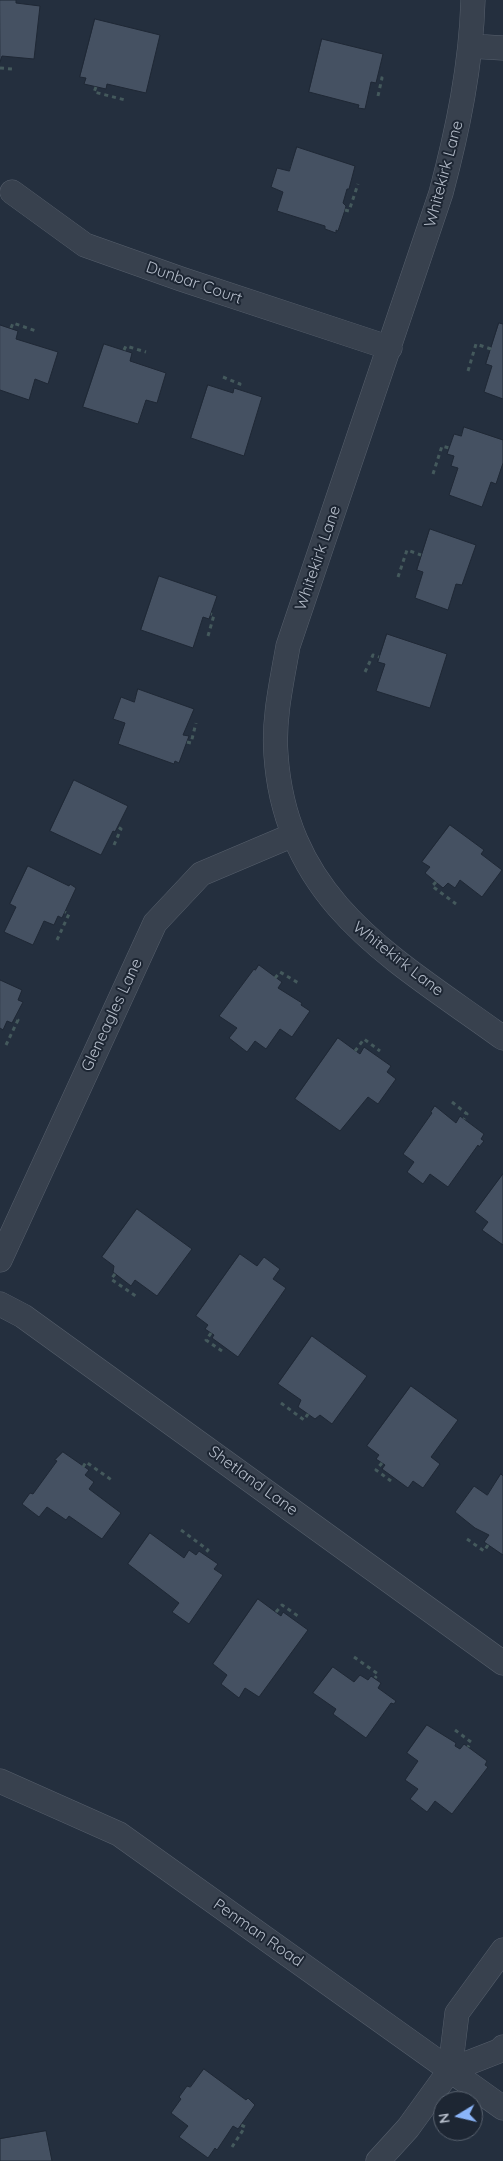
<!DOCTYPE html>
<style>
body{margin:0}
#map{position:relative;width:503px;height:2161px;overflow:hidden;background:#242f3e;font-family:Quicksand,sans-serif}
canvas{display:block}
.north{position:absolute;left:433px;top:2091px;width:50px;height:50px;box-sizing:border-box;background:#1d2633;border:1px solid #59626f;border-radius:50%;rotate:261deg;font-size:14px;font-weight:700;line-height:20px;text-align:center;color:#b4bcc9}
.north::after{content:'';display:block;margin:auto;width:18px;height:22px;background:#8ab4f8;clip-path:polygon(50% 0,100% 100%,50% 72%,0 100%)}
</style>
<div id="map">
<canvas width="503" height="2161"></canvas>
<div class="north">N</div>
</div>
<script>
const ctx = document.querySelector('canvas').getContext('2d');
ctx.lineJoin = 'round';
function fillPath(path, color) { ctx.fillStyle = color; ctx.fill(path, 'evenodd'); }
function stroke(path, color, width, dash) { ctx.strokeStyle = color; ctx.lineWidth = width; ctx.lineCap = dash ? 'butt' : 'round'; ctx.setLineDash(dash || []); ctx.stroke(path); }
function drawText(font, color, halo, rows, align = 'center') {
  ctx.font = font + ' Quicksand,sans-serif'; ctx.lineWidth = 4; ctx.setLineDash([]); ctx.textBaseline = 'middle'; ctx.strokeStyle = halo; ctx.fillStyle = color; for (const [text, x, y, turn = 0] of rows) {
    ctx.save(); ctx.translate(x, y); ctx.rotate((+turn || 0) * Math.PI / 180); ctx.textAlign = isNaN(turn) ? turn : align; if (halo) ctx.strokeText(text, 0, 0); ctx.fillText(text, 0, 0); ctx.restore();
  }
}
const building = new Path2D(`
 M0 0H16V3L40 6 34 59 2 56 0 62Z
 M95 19 160 35 146 93 107 84 106 89 84 84 86 78 80 77Z
 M322 39 383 54 376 83 371 82 365 109 358 108 359 105 309 92Z
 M297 147 355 166 349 189H347L343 203 346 206 345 210 338 231 336 230V233L325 229V226L277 211 283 192 271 187 277 168 289 171Z
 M499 323 503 324V399L484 392 492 366 486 364Z
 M0 325 18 331 16 339 58 352 48 384 35 379 29 400 0 390Z
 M104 344 132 353 130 361 166 373 157 403 146 400 138 424 83 407Z
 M208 385 233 393 234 388 262 397 244 456 191 438Z
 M464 427 503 440V463L496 484 491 482 482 507 449 495 458 468 451 466 454 456 447 454 454 434 461 436Z
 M430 529 476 545 462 585 456 584 448 610 415 598 423 572 417 570Z
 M159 576 217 596 209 619 203 617 193 648 141 630Z
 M387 634 447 654 430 708 376 691 385 664 378 662Z
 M138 689 194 709 183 735 189 736 179 763 175 761 174 764 118 744 125 723 113 719 121 697 134 702Z
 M74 780 128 806 115 832 113 831 101 855 50 831Z
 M450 825 484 850 481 854 502 870 482 897 460 880 455 888 448 883 443 888 425 873 430 867 422 862Z
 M28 866 69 886 70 884 76 888 62 918 58 916 54 925 44 921 33 945 4 932 16 907 10 904Z
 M259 965 282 982 278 988 302 1003 301 1005 310 1011 292 1037 280 1029 266 1049 255 1041 247 1052 229 1038 237 1028 219 1016 254 969 255 970Z
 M0 980 22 990 18 1000 23 1002 12 1023 7 1021 3 1030 0 1028Z
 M338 1038 360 1054 364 1047 391 1066 387 1072 396 1079 378 1104 368 1097 340 1131 295 1099Z
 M435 1106 456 1123 460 1116 484 1134 481 1139 484 1141 479 1147 478 1145 448 1187 430 1174 423 1184 407 1172 414 1162 403 1154 432 1113 431 1112Z
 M503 1174V1245L482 1230 488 1222 475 1212Z
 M137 1209 192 1249 157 1296 135 1280 131 1286 113 1272 114 1266 102 1257Z
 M240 1254 257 1266 264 1257 280 1269 273 1279 286 1288 238 1357 212 1338 214 1335 205 1329 208 1325 196 1316Z
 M312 1336 367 1376 332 1424 320 1415 315 1419 298 1407 301 1400 278 1384Z
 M411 1386 458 1420 431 1457 440 1464 423 1488 413 1481 408 1488 382 1469 385 1465 376 1459 379 1455 367 1446Z
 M63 1452 89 1470 85 1475 94 1482 89 1489 121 1513 102 1539 69 1516 66 1520 47 1507 39 1517 22 1504 30 1493 33 1494 57 1461 55 1460Z
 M501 1474 503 1476V1555L484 1542 489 1535 475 1528 455 1512 474 1486 487 1495Z
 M150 1533 184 1558 189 1550 196 1555 199 1551 218 1564 214 1569 223 1575 189 1624 172 1612 179 1603 128 1564Z
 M258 1599 281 1616 283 1612 308 1630 259 1697 245 1688 239 1698 221 1684 227 1675 213 1664Z
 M333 1667 354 1682 360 1675 368 1680 371 1676 381 1683 378 1688 396 1701 394 1704 391 1703 366 1738 333 1714 336 1709 313 1693Z
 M427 1725 456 1743 455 1746 460 1749 464 1744 487 1761 485 1765 488 1767 452 1814 435 1801 427 1812 410 1799 418 1789 405 1780 418 1761 407 1753Z
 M204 2069 246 2100 248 2098 255 2105 238 2129 233 2126 217 2150 215 2148 208 2158 179 2137 188 2126 171 2113 181 2099 179 2097 187 2086 190 2087Z
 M46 2131 52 2161H0V2139Z`);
const path = new Path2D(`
 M0 68 12 69
 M96 87 94 92 125 100
 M378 96 382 78 378 77
 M345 210 349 211 358 184
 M11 328 13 323 36 331
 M124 350 126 346 146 352
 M468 371 476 344 491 349
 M223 377 240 384 238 389
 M433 474 442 446 449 448
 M398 577 407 550 421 555
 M208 636 214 615 211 614
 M365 672 373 655 379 657
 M187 742 191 743 196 723
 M114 845 121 829 118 827
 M436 882 432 886 456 904
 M57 940 69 914 65 912
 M275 978 280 972 300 984
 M6 1045 18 1020 15 1018
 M355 1051 364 1039 380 1051
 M452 1102 467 1114 464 1119
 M115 1274 111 1279 137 1297
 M211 1333 206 1340 222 1351
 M281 1403 304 1420 308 1414
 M382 1463 376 1470 391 1481
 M83 1467 86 1462 113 1481
 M181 1530 208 1550 204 1554
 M467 1539 484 1551 488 1545
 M276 1612 282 1605 298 1616
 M354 1657 378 1674 375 1678
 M455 1730 471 1742 468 1747
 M232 2147 245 2127 241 2125`);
const street = new Path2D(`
 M473 0C471 66 458 129 441 193L288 646C282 681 273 719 276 755 286 903 396 960 503 1038
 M470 46 503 48
 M12 192 85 245 181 279 390 348
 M0 1260 155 923 201 874 293 835
 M0 1304 23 1316 503 1663
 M0 1781 119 1834 503 2108
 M450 2070 499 2051 503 2047
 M378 2161 408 2128 450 2070 457 2013 503 1950`);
const streetNames = [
 ["Whitekirk Lane",444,174,-75],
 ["Dunbar Court",194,283,19],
 ["Whitekirk Lane",318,558,-71],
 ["Whitekirk Lane",398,959,38],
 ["Gleneagles Lane",112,1015,-65],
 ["Shetland Lane",253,1481,36],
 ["Penman Road",258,1933,35]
];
fillPath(building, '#455162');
stroke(building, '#1f2835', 1);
stroke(street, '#565f6c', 25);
stroke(path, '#44595c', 3, [4, 4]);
stroke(street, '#38414e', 24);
drawText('16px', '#b4bcc9', '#1d2633', streetNames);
</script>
